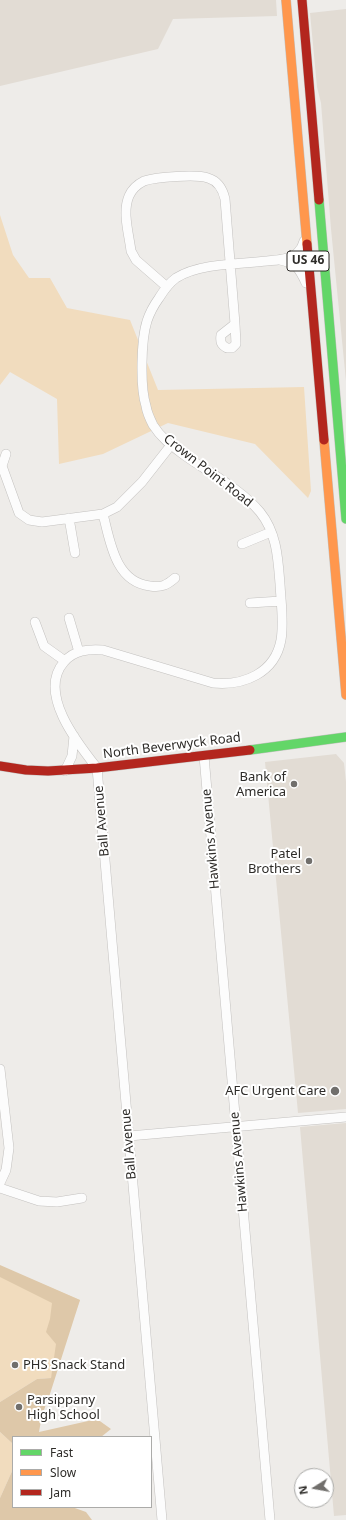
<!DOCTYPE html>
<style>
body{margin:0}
#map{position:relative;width:346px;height:1520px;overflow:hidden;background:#eeece9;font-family:"Noto Sans",sans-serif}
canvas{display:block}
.legend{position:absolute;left:12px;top:1436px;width:140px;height:72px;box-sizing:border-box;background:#fff;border:1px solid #ababa9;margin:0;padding:5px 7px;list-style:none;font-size:12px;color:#2e2c29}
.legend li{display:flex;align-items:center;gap:8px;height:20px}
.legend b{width:20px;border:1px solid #ababa9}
.north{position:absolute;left:294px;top:1468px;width:40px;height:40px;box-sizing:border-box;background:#fff;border:1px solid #ababa9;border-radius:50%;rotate:259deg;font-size:11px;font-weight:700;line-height:16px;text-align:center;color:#2e2c29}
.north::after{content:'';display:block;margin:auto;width:14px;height:18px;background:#716f6c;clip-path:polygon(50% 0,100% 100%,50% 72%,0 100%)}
</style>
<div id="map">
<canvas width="346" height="1520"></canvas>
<ul class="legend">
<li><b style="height:5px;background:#63d668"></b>Fast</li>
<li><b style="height:5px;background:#ff974d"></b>Slow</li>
<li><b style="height:5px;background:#b3261e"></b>Jam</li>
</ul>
<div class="north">N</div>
</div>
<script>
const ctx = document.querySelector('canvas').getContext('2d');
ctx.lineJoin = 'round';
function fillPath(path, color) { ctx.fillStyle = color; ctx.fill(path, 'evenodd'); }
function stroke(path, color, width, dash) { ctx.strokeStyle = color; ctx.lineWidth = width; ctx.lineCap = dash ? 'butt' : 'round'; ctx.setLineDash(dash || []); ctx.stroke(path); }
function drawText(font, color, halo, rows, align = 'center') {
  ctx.font = font + ' "Noto Sans",sans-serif'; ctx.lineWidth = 4; ctx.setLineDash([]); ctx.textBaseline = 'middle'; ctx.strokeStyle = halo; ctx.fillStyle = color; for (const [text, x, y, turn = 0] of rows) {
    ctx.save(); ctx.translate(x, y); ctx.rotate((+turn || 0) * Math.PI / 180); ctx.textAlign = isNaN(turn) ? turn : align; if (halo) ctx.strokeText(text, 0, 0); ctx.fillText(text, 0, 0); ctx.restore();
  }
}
const built = new Path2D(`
 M0 0H276L277 16 173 19 158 49 0 86Z
 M346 9V381L331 229 321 103 317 87 310 13Z
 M336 754 344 763 346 782V1109L298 1113 265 762Z
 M346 1123V1515L334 1516 300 1127Z`);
const green = new Path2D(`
 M0 215 13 255 29 278H50L67 308 130 320 158 390 304 387 311 491 308 498 255 444 168 423 103 454 59 464 57 399 10 372 0 385Z
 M0 1266 80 1300 51 1378 37 1379 0 1402Z
 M0 1432 13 1444V1469L0 1498Z`);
const forest = new Path2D(`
 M0 1265 80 1300 49 1397 42 1415 39 1432 97 1419 111 1429 101 1437H13V1444L0 1432V1402L37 1379 51 1378 56 1344 46 1332 50 1319 52 1303 0 1277Z
 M13 1469V1507H72L86 1512 92 1520H0V1498Z`);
const street = new Path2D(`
 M280 260C297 264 299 268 306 283
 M167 287 136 260 131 251C129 234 122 212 129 196 132 189 138 184 144 181 156 177 197 174 208 178 218 181 223 190 225 199L235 324
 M235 324 236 344 232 348H227C221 345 220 342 221 335Z
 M6 454 2 466 19 513 29 520 42 522 103 514 117 507 142 482 171 445
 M103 514C110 541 115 582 150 586 161 588 167 585 175 578
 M69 518 75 553
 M242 544 271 532
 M250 603 281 601
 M69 618 79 652
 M35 622 44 646 65 661
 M204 756 270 1520
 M65 771 72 756 74 736
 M0 1069 9 1148 6 1170 0 1183
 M129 1136 346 1117
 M0 1188 39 1201 57 1202 82 1198
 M162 1520 97 768C78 744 37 693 64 662 74 650 88 649 103 650L213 683C244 686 275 673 281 640 284 622 281 603 280 584 278 559 277 533 260 512 241 489 208 472 184 455 172 446 161 438 153 425 150 419 147 413 146 406 140 387 141 340 147 321 150 312 154 305 159 298 164 290 169 283 176 278 199 263 240 264 267 261 276 260 291 260 298 252 301 249 303 245 304 241`);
const fast = new Path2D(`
 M319 200 346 519
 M250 750 346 737`);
const slow = new Path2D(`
 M286 0 307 244
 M324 440 346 695`);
const jam = new Path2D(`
 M302 0 319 200
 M307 244 324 440
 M0 766 26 770 48 771 97 768 250 750`);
const markers = [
 [294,784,4,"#716f6c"],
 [309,861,4,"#716f6c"],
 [335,1091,5,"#716f6c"],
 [15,1365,4,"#716f6c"],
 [19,1407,4,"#716f6c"]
];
const shields = [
 [308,261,42]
];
const shieldNames = [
 ["US 46",308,261]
];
const streetNames = [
 ["Crown Point Road",208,471,38],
 ["North Beverwyck Road",172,746,-7],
 ["Ball Avenue",102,821,-95],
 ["Hawkins Avenue",211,839,-95],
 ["Ball Avenue",129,1144,-95],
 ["Hawkins Avenue",239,1162,-95]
];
const poiNames = [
 ["Bank of",286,777],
 ["America",286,792],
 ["Patel",301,854],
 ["Brothers",301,869],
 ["AFC Urgent Care",326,1091],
 ["PHS Snack Stand",23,1365,"left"],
 ["Parsippany",27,1400,"left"],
 ["High School",27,1415,"left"]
];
fillPath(built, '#e2dcd4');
fillPath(green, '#f1dcbe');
fillPath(forest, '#dec8a9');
stroke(street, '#c3c1bf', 10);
stroke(fast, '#c3c1bf', 10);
stroke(slow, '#c3c1bf', 10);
stroke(jam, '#c3c1bf', 10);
stroke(street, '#fcfcfc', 9);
stroke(fast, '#63d668', 9);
stroke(slow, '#ff974d', 9);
stroke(jam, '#b3261e', 9);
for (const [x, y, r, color] of markers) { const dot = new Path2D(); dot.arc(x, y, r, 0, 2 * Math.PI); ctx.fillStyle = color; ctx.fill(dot); stroke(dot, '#fff', 1.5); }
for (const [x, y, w] of shields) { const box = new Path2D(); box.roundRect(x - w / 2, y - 10, w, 20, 3); ctx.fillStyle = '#fff'; ctx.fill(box); stroke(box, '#2e2c29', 1); }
drawText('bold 12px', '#2e2c29', null, shieldNames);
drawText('13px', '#2e2c29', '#fff', streetNames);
drawText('13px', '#2e2c29', '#fff', poiNames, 'right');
</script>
